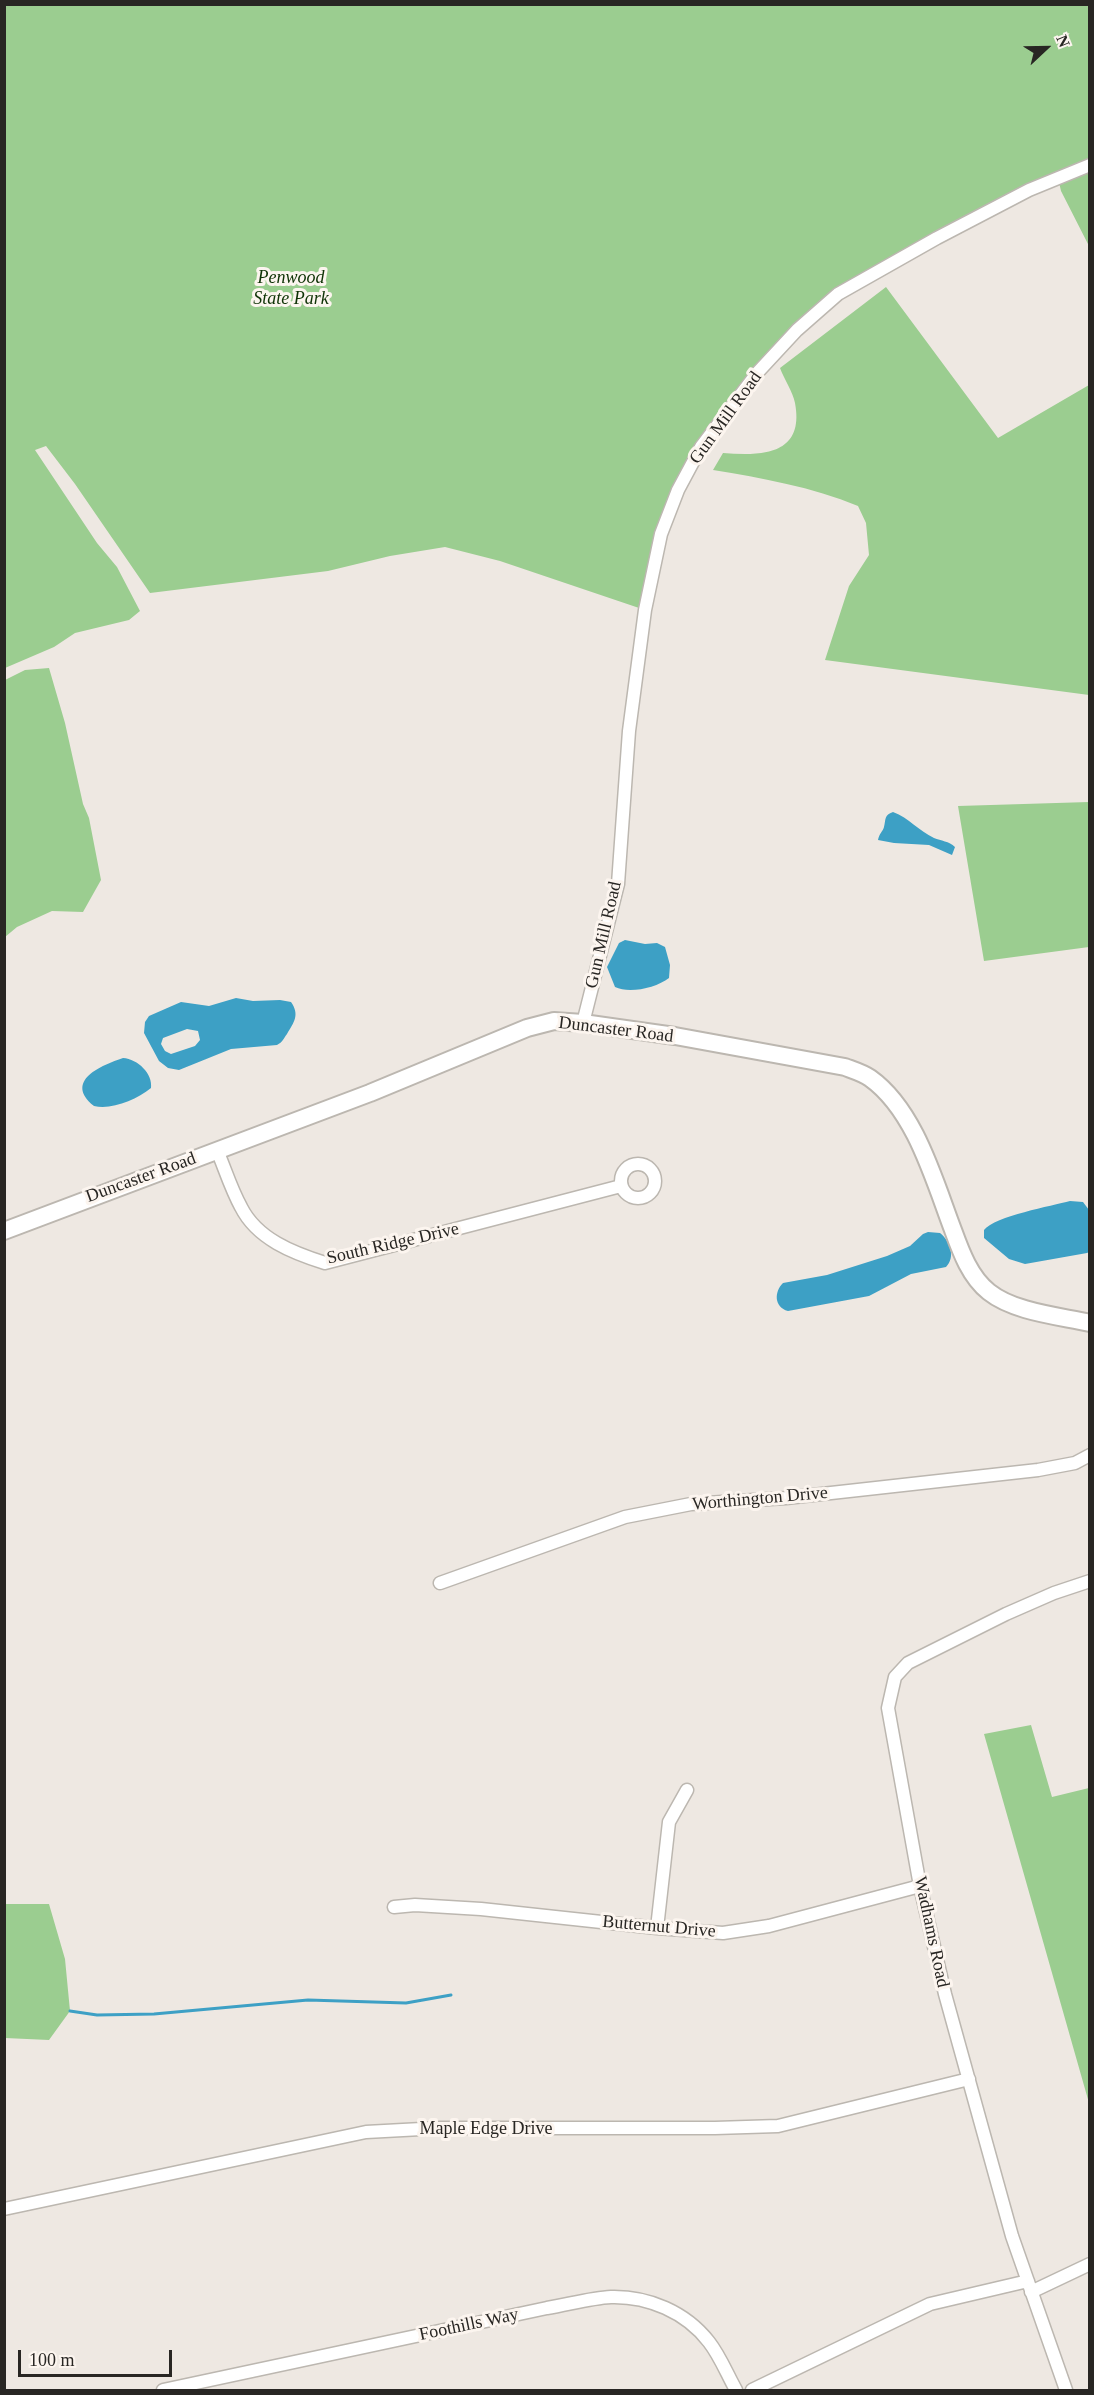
<!DOCTYPE html>
<style>
body{margin:0}
#map{position:relative;width:1094px;height:2395px;overflow:hidden;background:#eee8e2;font-family:"Times New Roman",serif}
canvas{display:block}
.frame{position:absolute;inset:0;border:6px solid #282623;pointer-events:none}
.north{position:absolute;left:1016px;top:18px;width:60px;height:60px;-webkit-text-stroke:4px #fcf5ef;paint-order:stroke;rotate:68deg;font-size:16px;font-weight:700;line-height:24px;text-align:center;color:#282623}
.north::after{content:'';display:block;margin:auto;width:21px;height:27px;background:#282623;clip-path:polygon(50% 0,100% 100%,50% 72%,0 100%)}
.scale{position:absolute;left:18px;top:2350px;width:154px;height:27px;box-sizing:border-box;border:3px solid #282623;border-top:0;padding-left:8px;font-size:18px;line-height:21px;white-space:nowrap;color:#282623;-webkit-text-stroke:4px #fcf5ef;paint-order:stroke}
</style>
<div id="map">
<canvas width="1094" height="2395"></canvas>
<div class="frame"></div>
<div class="north">N</div>
<div class="scale">100 m</div>
</div>
<script>
const ctx = document.querySelector('canvas').getContext('2d');
ctx.lineJoin = 'round';
function fillPath(path, color) { ctx.fillStyle = color; ctx.fill(path, 'evenodd'); }
function stroke(path, color, width, dash) { ctx.strokeStyle = color; ctx.lineWidth = width; ctx.lineCap = dash ? 'butt' : 'round'; ctx.setLineDash(dash || []); ctx.stroke(path); }
function drawText(font, color, halo, rows, align = 'center') {
  ctx.font = font + ' "Times New Roman",serif'; ctx.lineWidth = 6; ctx.setLineDash([]); ctx.textBaseline = 'middle'; ctx.strokeStyle = halo; ctx.fillStyle = color; for (const [text, x, y, turn = 0] of rows) {
    ctx.save(); ctx.translate(x, y); ctx.rotate((+turn || 0) * Math.PI / 180); ctx.textAlign = isNaN(turn) ? turn : align; if (halo) ctx.strokeText(text, 0, 0); ctx.fillText(text, 0, 0); ctx.restore();
  }
}
const green = new Path2D(`
 M5 5H1089V246L1061 191 1058 178 850 286 758 372 678 490 645 610 500 561 445 547 390 556 328 571 150 593 75 484 46 446 35 450 97 543 117 567 140 611 129 620 75 633 54 647 5 668Z
 M886 287 998 438 1089 385V695L825 660 849 586 869 555 866 523 858 506C812 487 762 478 713 470L723 453C760 456 805 456 795 403 793 392 784 379 780 368Z
 M49 668 65 723 83 804 89 818 101 880 83 912 52 911 17 927 5 937V680L25 670Z
 M1089 802V947L984 961 958 806Z
 M1031 1725 1052 1797 1089 1788V2103L984 1734Z
 M5 1904H49L65 1959 70 2011 49 2040 5 2038Z`);
const water = new Path2D(`
 M893 812C909 818 919 831 934 838 941 841 949 841 955 847L952 855 929 845 894 843 878 840C879 834 883 831 884 827 886 819 884 815 893 812Z
 M625 940 645 944 657 943 665 947 670 965 669 978C656 988 629 994 615 987L607 967 619 943Z
 M236 998 253 1001 280 1000 291 1002C300 1015 294 1022 287 1034 283 1039 283 1042 277 1045L231 1049 179 1070 168 1068 159 1061 144 1033 145 1022 149 1016 181 1002 209 1006ZM187 1029 198 1031 200 1040 195 1046 171 1054 165 1051 161 1044 163 1038Z
 M123 1058C138 1059 153 1074 151 1088 136 1100 112 1110 94 1106 63 1081 102 1065 123 1058Z
 M1070 1201 1083 1202 1089 1210V1252L1087 1253 1025 1264 1009 1259 984 1238V1230C995 1216 1052 1206 1070 1201Z
 M928 1232 940 1233C950 1241 956 1257 946 1267L911 1274 869 1296 788 1311C774 1307 774 1292 783 1283L827 1275 887 1256 910 1246 923 1234Z`);
const stream = new Path2D(`
 M70 2011 97 2015 154 2014 308 2000 406 2003 451 1995`);
const street = new Path2D(`
 M583 1023 618 884 629 731 645 610 661 534 678 490 701 447 758 372 797 330 838 294 937 238 1029 190 1090 165
 M217 1150C225 1169 231 1189 241 1207 257 1239 293 1253 325 1263L621 1186
 M621 1181a17 17 0 1 1 34 0a17 17 0 1 1-34 0Z
 M440 1583 625 1517 691 1504 786 1498 1038 1470 1075 1463 1090 1455
 M394 1907 415 1905 481 1909 657 1928 723 1933 769 1926 920 1886
 M657 1928 669 1822 687 1790
 M4 2209 366 2132 440 2128H715L778 2126 969 2079
 M1031 2292 1090 2264
 M163 2390 547 2308C567 2305 590 2298 611 2297 648 2296 686 2312 709 2342 720 2356 727 2374 736 2390
 M752 2390 930 2304 1028 2281
 M1066 2390 1012 2236 945 1994 920 1886 888 1708 895 1677 908 1663 1006 1614 1054 1593 1090 1581`);
const secondary = new Path2D(`
 M4 1231 370 1093 527 1028 554 1021 583 1023 675 1036 845 1067C853 1070 863 1073 870 1078 915 1110 934 1180 953 1230 961 1252 970 1277 989 1292 1014 1312 1059 1316 1090 1323`);
const parkNames = [
 ["Penwood",291,278],
 ["State Park",291,299]
];
const streetNames = [
 ["Gun Mill Road",726,418,-54],
 ["Gun Mill Road",604,935,-77],
 ["Duncaster Road",616,1030,7],
 ["Duncaster Road",141,1178,-20],
 ["South Ridge Drive",393,1244,-13],
 ["Worthington Drive",760,1499,-5],
 ["Butternut Drive",659,1927,5],
 ["Wadhams Road",931,1932,78],
 ["Maple Edge Drive",486,2129],
 ["Foothills Way",469,2325,-12]
];
fillPath(green, '#9bcd90');
fillPath(water, '#3da0c5');
stroke(stream, '#3da0c5', 3);
stroke(street, '#bcb7b0', 15);
stroke(secondary, '#bcb7b0', 20);
stroke(street, '#fff', 12);
stroke(secondary, '#fff', 16);
drawText('italic 18px', '#0f3306', '#fcf5ef', parkNames);
drawText('18px', '#282623', '#fcf5ef', streetNames);
</script>
